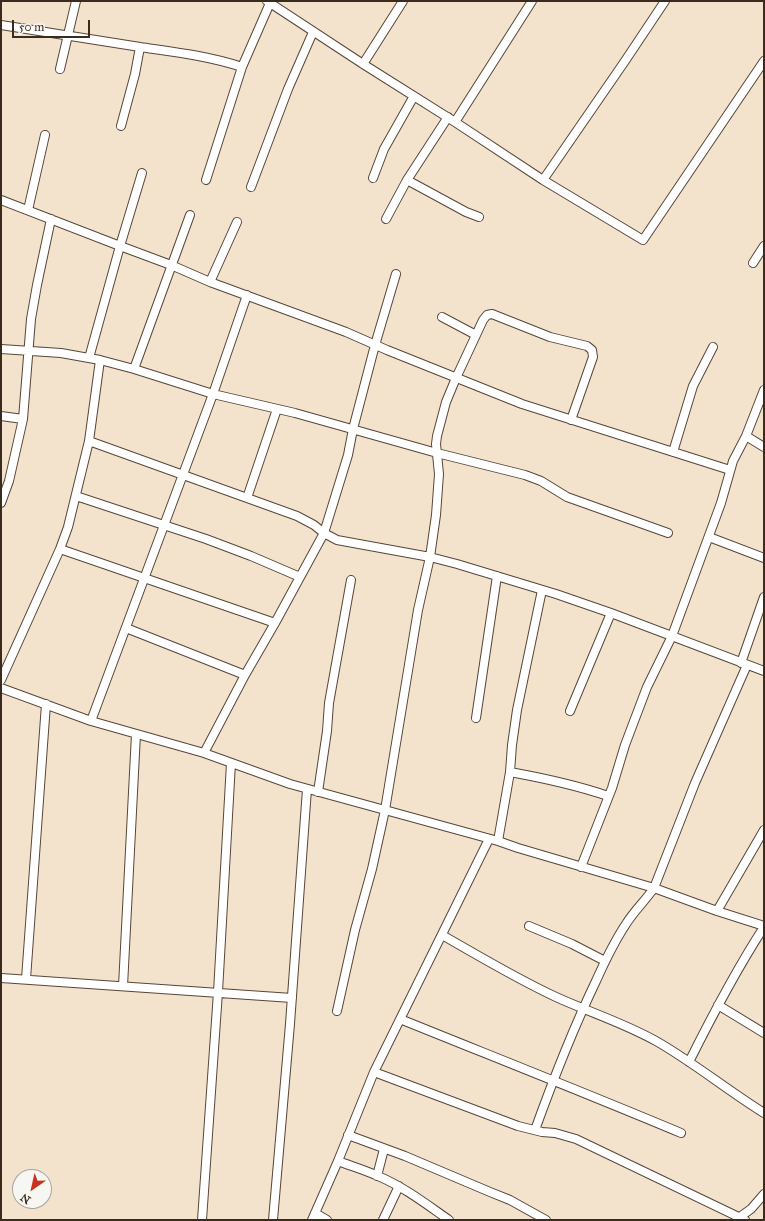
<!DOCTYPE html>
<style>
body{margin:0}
#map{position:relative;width:765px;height:1221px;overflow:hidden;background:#f3e3cd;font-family:"IM FELL Great Primer",serif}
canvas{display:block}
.frame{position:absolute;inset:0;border:2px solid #3b2a1e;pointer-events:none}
.north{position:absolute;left:12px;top:1169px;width:40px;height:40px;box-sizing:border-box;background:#f6f6f2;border:1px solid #aba49d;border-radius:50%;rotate:214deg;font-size:11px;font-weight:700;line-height:16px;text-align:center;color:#3b2a1e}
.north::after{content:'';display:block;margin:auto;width:14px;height:18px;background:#c8321e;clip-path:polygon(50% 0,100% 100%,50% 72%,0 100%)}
.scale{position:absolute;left:12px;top:20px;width:78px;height:18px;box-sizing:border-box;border:2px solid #3b2a1e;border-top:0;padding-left:5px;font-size:12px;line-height:14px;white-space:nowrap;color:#3b2a1e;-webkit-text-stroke:3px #f6f6f2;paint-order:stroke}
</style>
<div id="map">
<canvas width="765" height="1221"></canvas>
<div class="frame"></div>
<div class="north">N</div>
<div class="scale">50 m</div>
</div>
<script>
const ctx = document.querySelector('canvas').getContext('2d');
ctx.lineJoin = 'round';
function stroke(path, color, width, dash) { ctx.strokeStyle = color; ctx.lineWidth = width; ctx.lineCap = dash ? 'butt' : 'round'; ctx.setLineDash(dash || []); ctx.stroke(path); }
const street = new Path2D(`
 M267 1 363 64 455 122 543 180 643 240 764 61
 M1 25 140 47 135 74 121 126
 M140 47C174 52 209 56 242 67
 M363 64 403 1
 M60 69 76 1
 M455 122 532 1
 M373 178 384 149 414 96
 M206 180 242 67 270 3
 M407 180 466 212 479 217
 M543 180 625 61 665 1
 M251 187 288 89 313 32
 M1 200 120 246 171 265 210 282 346 332 387 350 522 404 730 470
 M28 210 45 135
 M386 219 407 180 448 117
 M753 263 764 246
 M210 282 237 222
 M442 317 476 335
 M1 349 61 353 100 360 134 369 213 394 295 413 437 453 525 475 541 481 567 497 668 533
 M89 358 120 246 142 173
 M134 369 190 215
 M1 416 23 419
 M746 436 764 447
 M89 441 297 516 314 525 324 533 337 540 430 557 457 564 556 594 611 613 764 671
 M673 452 693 386 713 347
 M76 496 206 539 251 556 300 577
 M247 498 277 409
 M1 503 9 481 23 419 31 319 37 285 51 219
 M709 537 764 558
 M60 549 275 623
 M126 628 245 675
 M741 663 764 597
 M1 680 60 549 68 527 89 441 100 360
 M1 688 91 721 204 753 290 784 498 841 518 848 654 888 717 911 764 926
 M570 711 611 613
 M476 718 497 576
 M91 721 213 394 247 295
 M204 753 245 675 275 623 324 533 348 455 353 429 375 345 396 274
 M510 772C543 778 576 785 608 796
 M318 792 327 731 329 703 351 580
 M498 841 510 772 512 745 517 710 542 590
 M581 867 612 788 625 745 647 687 672 636 721 503 733 461 746 436 764 390
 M717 911 764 830
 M529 926 572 944 605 961
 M442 935C479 956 517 979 556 997 589 1012 624 1023 656 1041 693 1062 727 1090 764 1113
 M1 978 292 998
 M26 979 46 704
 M123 986 136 734
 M718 1005 764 1033
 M337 1011 355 930 372 869 385 810 418 610 430 557 436 515 439 474 436 444 437 436 446 402 456 378 483 320 487 315 492 314 550 337 587 346 592 350 593 357 571 420
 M400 1019C494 1057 588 1094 681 1133
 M689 1062C712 1016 736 970 764 927
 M374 1072 518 1126 542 1132 555 1133 576 1139 745 1220
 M535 1130C553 1080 573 1029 596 981 605 961 614 942 626 924 634 911 645 901 654 888L695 783 747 665
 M348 1135 405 1156 490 1192 510 1200 546 1220
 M338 1161C351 1166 365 1170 378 1176 404 1187 426 1204 449 1220
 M377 1176 384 1149
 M315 1213 327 1220
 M737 1219 751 1209 764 1194
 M202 1220 218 992 231 763
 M273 1220 290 1024 307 789
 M312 1220 338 1161 374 1072 489 839
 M383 1220 399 1186`);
stroke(street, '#574638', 10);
stroke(street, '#fff', 8);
</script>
